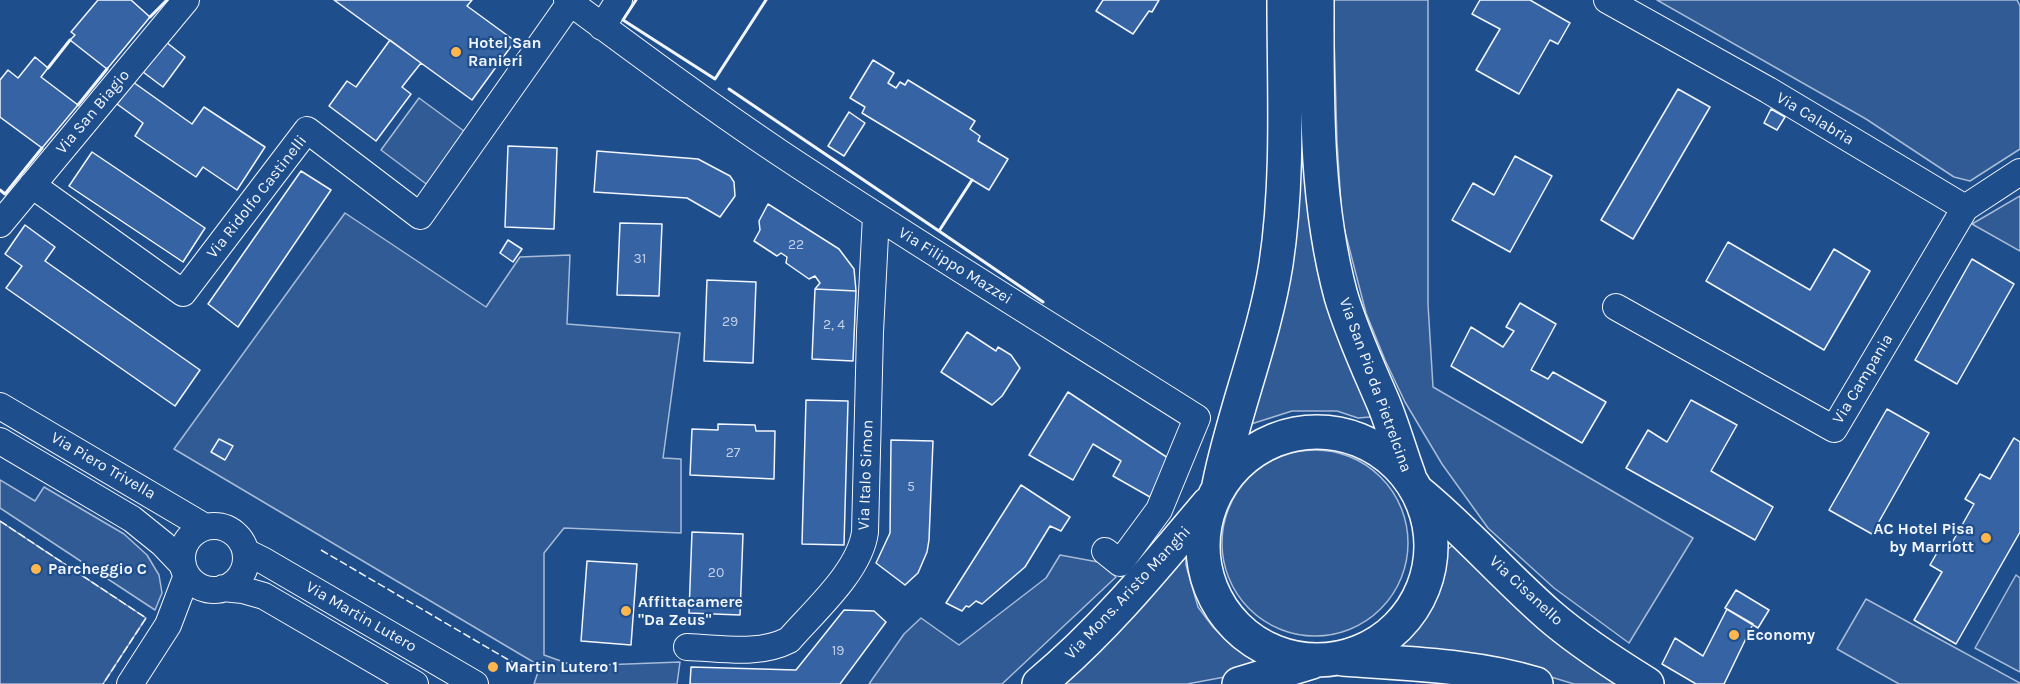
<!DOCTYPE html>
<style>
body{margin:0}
canvas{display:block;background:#1f4e8c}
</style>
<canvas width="2020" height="684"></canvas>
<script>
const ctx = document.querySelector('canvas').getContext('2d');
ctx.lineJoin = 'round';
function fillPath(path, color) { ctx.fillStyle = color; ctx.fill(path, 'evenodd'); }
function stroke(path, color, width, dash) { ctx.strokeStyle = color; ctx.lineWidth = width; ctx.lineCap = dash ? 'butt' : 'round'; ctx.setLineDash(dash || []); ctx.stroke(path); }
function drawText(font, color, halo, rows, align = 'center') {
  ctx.font = font + ' Karla,sans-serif'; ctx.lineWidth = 4.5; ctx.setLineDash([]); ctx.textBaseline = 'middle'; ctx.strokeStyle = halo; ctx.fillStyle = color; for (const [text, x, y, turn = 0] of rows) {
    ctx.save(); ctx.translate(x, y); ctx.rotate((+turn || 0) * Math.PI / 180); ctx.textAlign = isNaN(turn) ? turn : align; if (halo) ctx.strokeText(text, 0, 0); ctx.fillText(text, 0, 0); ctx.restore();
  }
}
const built = new Path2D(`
 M1296 0 1368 400 1370 417 1358 418 1337 411H1292L1248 425Z
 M1333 0H1428V304L1433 387 1693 538 1629 643 1554 588 1488 528 1442 464 1405 402 1385 360 1366 313 1342 220 1337 141Z
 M1657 0H2017L2020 6V149L1970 181 1954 177 1866 119Z
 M419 98 468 134 429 186 381 150Z
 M2020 196V251L1972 224Z
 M345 213 486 307 520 257 570 255 567 324 680 333 663 458 681 459V533L564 528 544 553V655L575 666 680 662 677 684H534L540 666 174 449Z
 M1222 543a93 93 0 1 1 186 0a93 93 0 1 1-186 0Z
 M0 480 35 501 44 487 124 534 147 555 159 575 162 593 155 610 0 508Z
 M0 521 146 618 103 684H0Z
 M1453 545 1623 684H1574L1528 670 1399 647 1402 639 1424 616 1434 598 1445 570 1447 550Z
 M1182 552 1186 556V565L1198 607 1213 627 1232 646 1255 662 1257 671 1187 684H1056Z
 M1060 555 1098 562 1116 577 1002 684H869L904 634 921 618 959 645 1046 578Z
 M2016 575 2020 578V672L1975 648Z
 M1866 599 2020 683V684H1899L1837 649Z`);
const building = new Path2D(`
 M98 0H131L150 17 107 69 70 40 75 35 71 32Z
 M334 0H472L467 6 515 41 472 100Z
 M1103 0H1159L1152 12 1149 11 1133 34 1096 11Z
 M1480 0H1530L1570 23 1558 44 1550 40 1519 94 1476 70 1500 29 1472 14Z
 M390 40 421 63 402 87 411 94 376 141 329 106 347 81 356 87Z
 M166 42 185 57 163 87 143 72Z
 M35 57 48 68 41 77 78 105 42 148 0 117V80L8 70 18 78Z
 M873 60 894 73 888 83 896 88 900 82 905 85 908 80 975 121 970 129 980 136 978 141 1008 159 989 190 862 113 865 107 850 98Z
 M133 82 192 124 204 107 265 147 237 190 203 167 196 177 135 136 143 123 117 104Z
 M1678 89 1710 107 1633 239 1601 220Z
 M1771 109 1785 117 1777 130 1764 123Z
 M849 112 865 123 844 156 828 146Z
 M508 146 557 148 554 229 505 227Z
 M597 151 698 159 730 176 734 182 735 196 720 217 687 198 594 192Z
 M92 152 205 228 183 262 69 186Z
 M1515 156 1552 176 1510 252 1452 220 1473 183 1494 195Z
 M301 171 331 190 238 327 208 304Z
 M768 204 839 249 854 269 856 291 815 289 820 283 815 276 809 279 786 263 787 257 781 253 777 256 754 241 760 230 759 221Z
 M620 223 662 224 659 296 617 295Z
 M25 225 55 247 45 261 200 370 175 406 6 288 22 266 5 254Z
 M508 240 522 249 513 262 500 253Z
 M1728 242 1810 290 1834 249 1870 271 1824 350 1706 281Z
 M1972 259 2014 284 1957 384 1915 360Z
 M707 280 756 282 753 363 704 361Z
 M815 289 856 291 853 361 812 359Z
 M1520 303 1556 324 1531 370 1548 379 1553 372 1606 402 1582 443 1451 366 1471 327 1503 347 1514 331 1506 327Z
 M967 332 996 351 998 347 1011 355 1020 368 1002 396 992 405 941 372Z
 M1068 392 1168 458 1150 497 1113 476 1121 461 1093 444 1073 480 1029 455Z
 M806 400 848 401 844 545 802 544Z
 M1691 400 1737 425 1711 471 1773 507 1755 540 1626 468 1648 430 1667 442Z
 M1887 409 1929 433 1872 534 1829 510Z
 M718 424 755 425 756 431H775L774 479 690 475 692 429 718 430Z
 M2014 438 2020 442V532L1956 644 1914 620 1942 572 1930 565 1942 544 1949 548 1974 504 1965 499 1980 474 1990 479Z
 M219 439 233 446 225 460 211 452Z
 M891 440 933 441 929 540 927 552 918 573 905 585 876 563 890 533Z
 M1021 485 1070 517 1061 531 1050 526 1025 567 982 604 976 601 969 607 966 606 962 611 946 603Z
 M692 532 743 534 740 615 689 613Z
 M587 561 637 564 631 645 581 641Z
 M1736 590 1769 610 1758 628 1725 608Z
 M1727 609 1753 624 1724 684H1696L1662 664 1675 638 1703 656Z
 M844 610 874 611 886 622 840 684H690L691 667 796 670Z`);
const minor = new Path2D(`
 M567 0C637 52 707 104 780 153 917 244 1058 330 1197 418L1159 510 1120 563 1105 551
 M1607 0 1768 90 1965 208 2020 172
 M602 27 619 0
 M32 185 183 293 307 130 420 216 570 3
 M0 224 186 0
 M1616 307 1834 429 1965 208
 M0 406 205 527
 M0 441 132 519 163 544 183 565
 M182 558a32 32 0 1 1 64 0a32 32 0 1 1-64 0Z
 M246 552 264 561 475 684
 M223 588 243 590 264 596 415 684
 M687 647C721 648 758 656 789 640 814 611 860 571 865 532L870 332 876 216
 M130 684 168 625 187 575`);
const major = new Path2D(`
 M1317 0C1317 99 1315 200 1341 296 1352 333 1368 367 1383 402 1393 426 1400 452 1409 476
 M1203 546a114 114 0 1 1 228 0a114 114 0 1 1-228 0Z
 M1219 485C1234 410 1264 340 1276 264 1289 178 1284 88 1284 0
 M1417 491C1464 529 1503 575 1549 615 1579 641 1613 663 1647 684
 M1343 659C1407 664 1475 665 1536 684
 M1039 684C1103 631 1155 567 1208 504
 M1239 684 1312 662`);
const fence = new Path2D(`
 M0 521 146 618 103 684
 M321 550 524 669`);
const wall = new Path2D(`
 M636 0 623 20 715 79 766 0
 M150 17 167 0
 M48 68 70 40
 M729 89 939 231 972 180
 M78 105 107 69
 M0 190 5 194 42 148
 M939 231 1043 302`);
const markers = [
 [456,52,6,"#ffb74d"],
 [1986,538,6,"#ffb74d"],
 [36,569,6,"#ffb74d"],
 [626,611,6,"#ffb74d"],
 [1734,635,6,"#ffb74d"],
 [493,667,6,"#ffb74d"]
];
const numberNames = [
 ["22",796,245],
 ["31",640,259],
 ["29",730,322],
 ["2, 4",834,325],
 ["27",733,453],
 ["5",911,487],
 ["20",716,573],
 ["19",838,651]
];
const poiNames = [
 ["Hotel San",468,43],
 ["Ranieri",468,61],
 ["AC Hotel Pisa",1974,529,"right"],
 ["by Marriott",1974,547,"right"],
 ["Parcheggio C",48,569],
 ["Affittacamere",638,602],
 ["\"Da Zeus\"",638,620],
 ["Economy",1746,635],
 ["Martin Lutero 1",505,667]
];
const streetNames = [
 ["Via San Biagio",93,112,-50],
 ["Via Calabria",1815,119,31],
 ["Via Ridolfo Castinelli",257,197,-52],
 ["Via Filippo Mazzei",955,266,32],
 ["Via Campania",1863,379,-59],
 ["Via San Pio da Pietrelcina",1375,385,70],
 ["Via Piero Trivella",103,466,30],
 ["Via Italo Simon",866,475,-88],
 ["Via Cisanello",1526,591,43],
 ["Via Mons. Aristo Manghi",1128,593,-47],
 ["Via Martin Lutero",361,617,30]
];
fillPath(built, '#305b95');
stroke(built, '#a8bbd7', 1.5);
fillPath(building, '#3563a3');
stroke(building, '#f2f6ff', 1.5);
stroke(minor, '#f2f6ff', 28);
stroke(major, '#f2f6ff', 36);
stroke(minor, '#1f4e8c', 26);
stroke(major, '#1f4e8c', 33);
stroke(fence, '#f2f6ff', 1.5, [8, 3]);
stroke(wall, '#f2f6ff', 3);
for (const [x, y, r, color] of markers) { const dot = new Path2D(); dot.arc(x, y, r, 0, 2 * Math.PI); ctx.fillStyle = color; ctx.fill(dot); stroke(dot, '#1f4e8c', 2); }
drawText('14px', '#c3d1e8', null, numberNames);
drawText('bold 16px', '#f2f6ff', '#1f4e8c', poiNames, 'left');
drawText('16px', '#f2f6ff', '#1f4e8c', streetNames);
</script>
